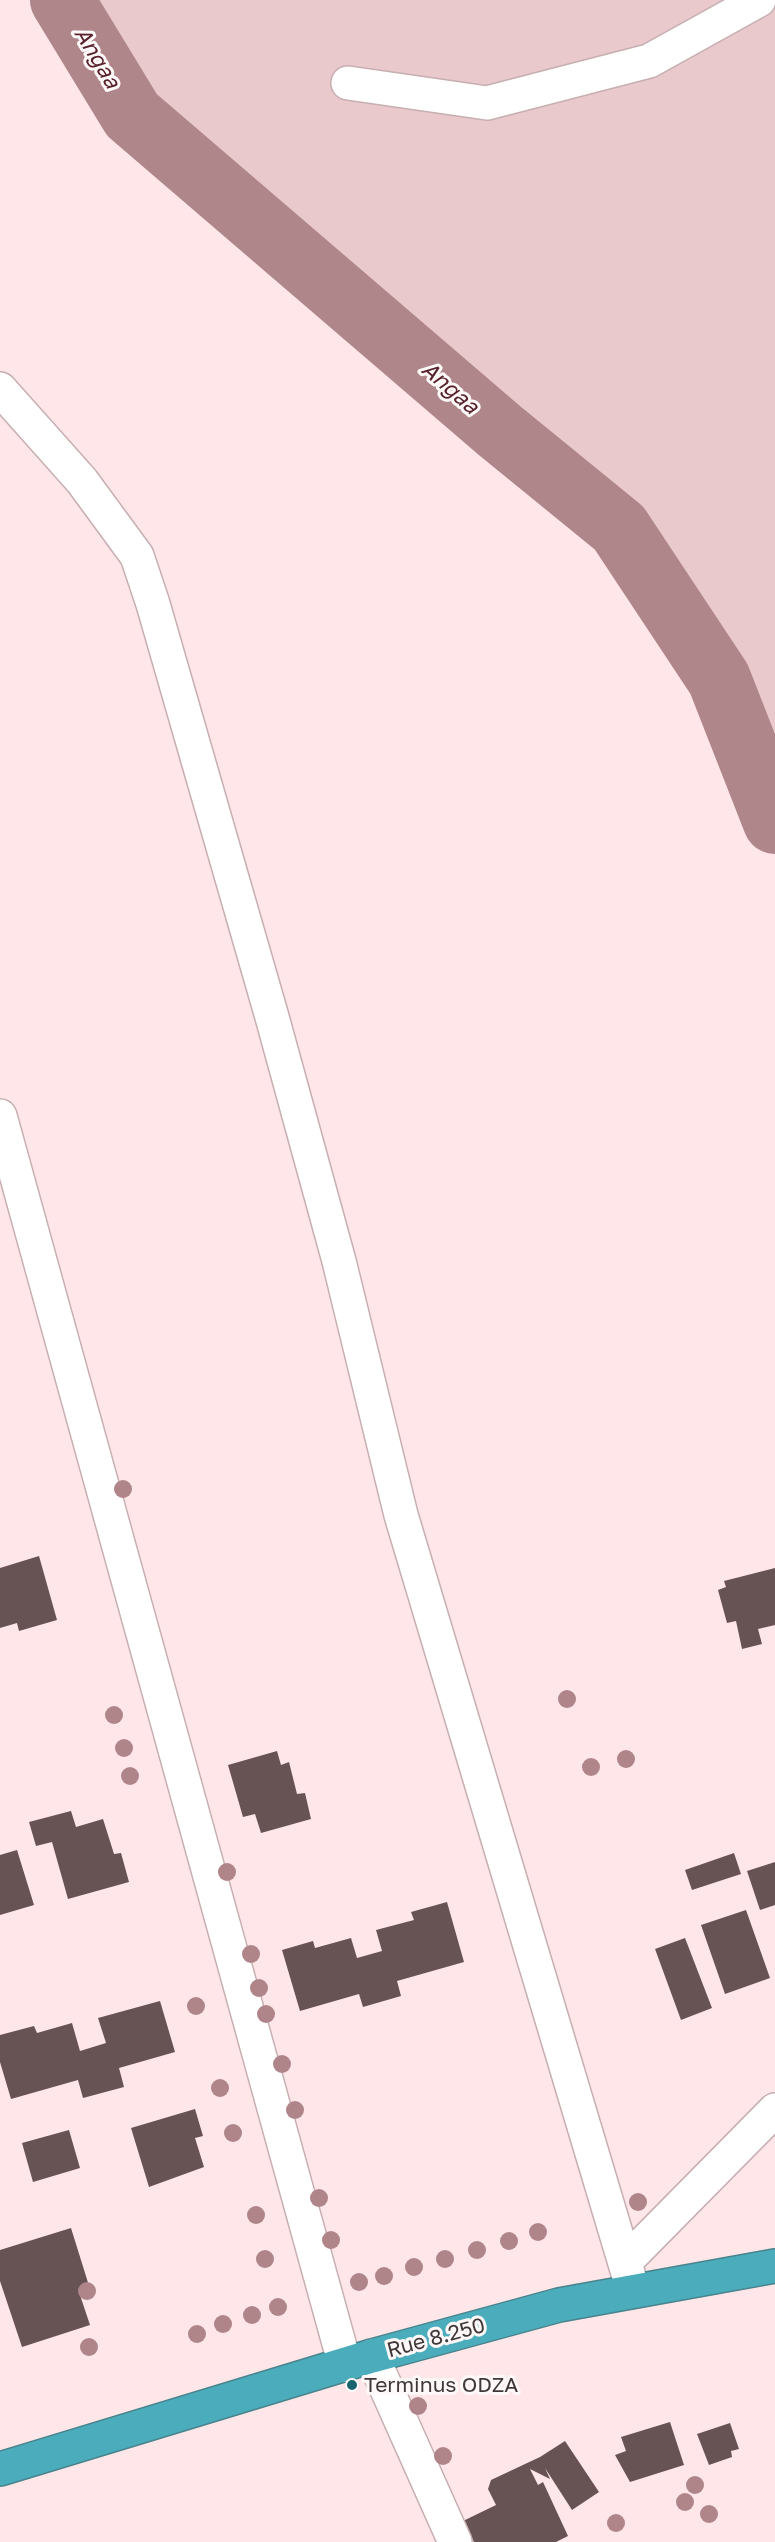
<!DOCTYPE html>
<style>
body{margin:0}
canvas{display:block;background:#ffe6e8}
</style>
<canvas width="775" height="2542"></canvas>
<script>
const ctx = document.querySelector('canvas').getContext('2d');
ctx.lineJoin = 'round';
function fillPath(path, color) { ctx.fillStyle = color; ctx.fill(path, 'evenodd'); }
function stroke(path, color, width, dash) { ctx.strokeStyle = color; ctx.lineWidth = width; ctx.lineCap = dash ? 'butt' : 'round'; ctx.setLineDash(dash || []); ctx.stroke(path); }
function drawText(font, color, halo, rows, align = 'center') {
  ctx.font = font + ' "Golos Text",sans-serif'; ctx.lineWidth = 6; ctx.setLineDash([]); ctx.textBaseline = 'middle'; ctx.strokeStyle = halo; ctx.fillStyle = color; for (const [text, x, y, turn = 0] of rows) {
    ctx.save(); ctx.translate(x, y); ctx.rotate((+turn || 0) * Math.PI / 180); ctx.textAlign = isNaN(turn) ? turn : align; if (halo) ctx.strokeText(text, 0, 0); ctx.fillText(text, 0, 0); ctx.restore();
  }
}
const green = new Path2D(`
 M62 0H775V822L719 679 619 528 500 431 132 115Z`);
const river = new Path2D(`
 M62 0 132 115 500 431 619 528 719 679 775 822`);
const building = new Path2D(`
 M39 1556 57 1620 19 1631 17 1623 0 1628V1568Z
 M775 1568V1625L758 1629 762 1644 742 1649 736 1621 727 1623 718 1590 726 1587 724 1581Z
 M277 1751 281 1765 289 1762 297 1794 305 1793 311 1819 261 1833 255 1814 243 1817 228 1765Z
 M71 1811 76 1827 103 1819 114 1854 121 1853 129 1882 68 1899 52 1842 36 1846 29 1822Z
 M17 1850 34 1905 0 1915V1855Z
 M734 1853 741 1874 692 1890 685 1870Z
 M775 1862V1905L760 1910 747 1871Z
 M447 1902 464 1962 397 1981 401 1996 363 2007 359 1994 300 2011 282 1950 313 1941 315 1948 351 1938 357 1958 382 1951 376 1930 414 1920 411 1912Z
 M746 1910 770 1978 725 1994 701 1925Z
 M685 1938 712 2008 681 2020 655 1949Z
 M160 2001 175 2052 119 2068 124 2087 83 2098 78 2080 11 2099 0 2062V2035L34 2026 37 2033 72 2023 80 2051 106 2043 98 2018Z
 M195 2109 203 2136 195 2138 204 2167 149 2187 131 2128Z
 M69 2130 80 2168 33 2182 22 2143Z
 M71 2228 90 2289 79 2292 90 2325 22 2347 0 2281V2250Z
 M670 2422 684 2465 630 2482 615 2455 626 2451 621 2437Z
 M730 2423 739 2449 731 2451 732 2457 709 2465 697 2434Z
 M565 2441 599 2492 572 2510 545 2468 550 2479 530 2469 538 2485 543 2482 568 2536 556 2542H474L463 2521 496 2505 488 2489 491 2480 540 2457Z`);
const minor = new Path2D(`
 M348 83 487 103 649 61 759 0
 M0 389 82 481 137 556 153 604 272 1017 339 1261 401 1515 633 2290
 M0 1116 345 2365
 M625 2262 775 2110
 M372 2356 455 2542`);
const highway = new Path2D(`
 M0 2469 372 2356 559 2305 775 2266`);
const trees = [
 [123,1489],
 [567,1699],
 [114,1715],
 [124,1748],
 [626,1759],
 [591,1767],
 [130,1776],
 [227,1872],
 [251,1954],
 [259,1988],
 [196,2006],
 [266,2014],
 [282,2064],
 [220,2088],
 [295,2110],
 [233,2133],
 [319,2198],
 [638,2202],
 [256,2215],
 [538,2232],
 [331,2240],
 [509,2241],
 [477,2250],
 [265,2259],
 [445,2259],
 [414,2267],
 [384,2276],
 [359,2282],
 [87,2291],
 [278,2307],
 [252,2315],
 [223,2324],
 [197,2334],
 [89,2347],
 [418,2406],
 [443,2456],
 [695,2485],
 [685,2502],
 [709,2514],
 [616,2523]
];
const markers = [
 [352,2385,6,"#19656f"]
];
const streetNames = [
 ["Rue 8.250",436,2338,-15]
];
const poiNames = [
 ["Terminus ODZA",364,2385]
];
const waterNames = [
 ["Angaa",97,58,59],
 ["Angaa",450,388,41]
];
fillPath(green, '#e9c9cc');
stroke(river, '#af868a', 64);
fillPath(building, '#675254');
stroke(minor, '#c7afb1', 36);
stroke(highway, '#47848d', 36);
stroke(minor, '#fff', 33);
stroke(highway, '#4badbb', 33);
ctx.fillStyle = '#af858a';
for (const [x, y] of trees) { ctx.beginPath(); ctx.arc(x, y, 9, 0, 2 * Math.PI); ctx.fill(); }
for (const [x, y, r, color] of markers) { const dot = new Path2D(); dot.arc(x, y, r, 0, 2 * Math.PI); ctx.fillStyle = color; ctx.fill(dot); stroke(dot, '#fef9f9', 2); }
drawText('21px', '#403738', '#fef9f9', streetNames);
drawText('21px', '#403738', '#fef9f9', poiNames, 'left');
drawText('italic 22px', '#59232c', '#fef9f9', waterNames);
</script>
